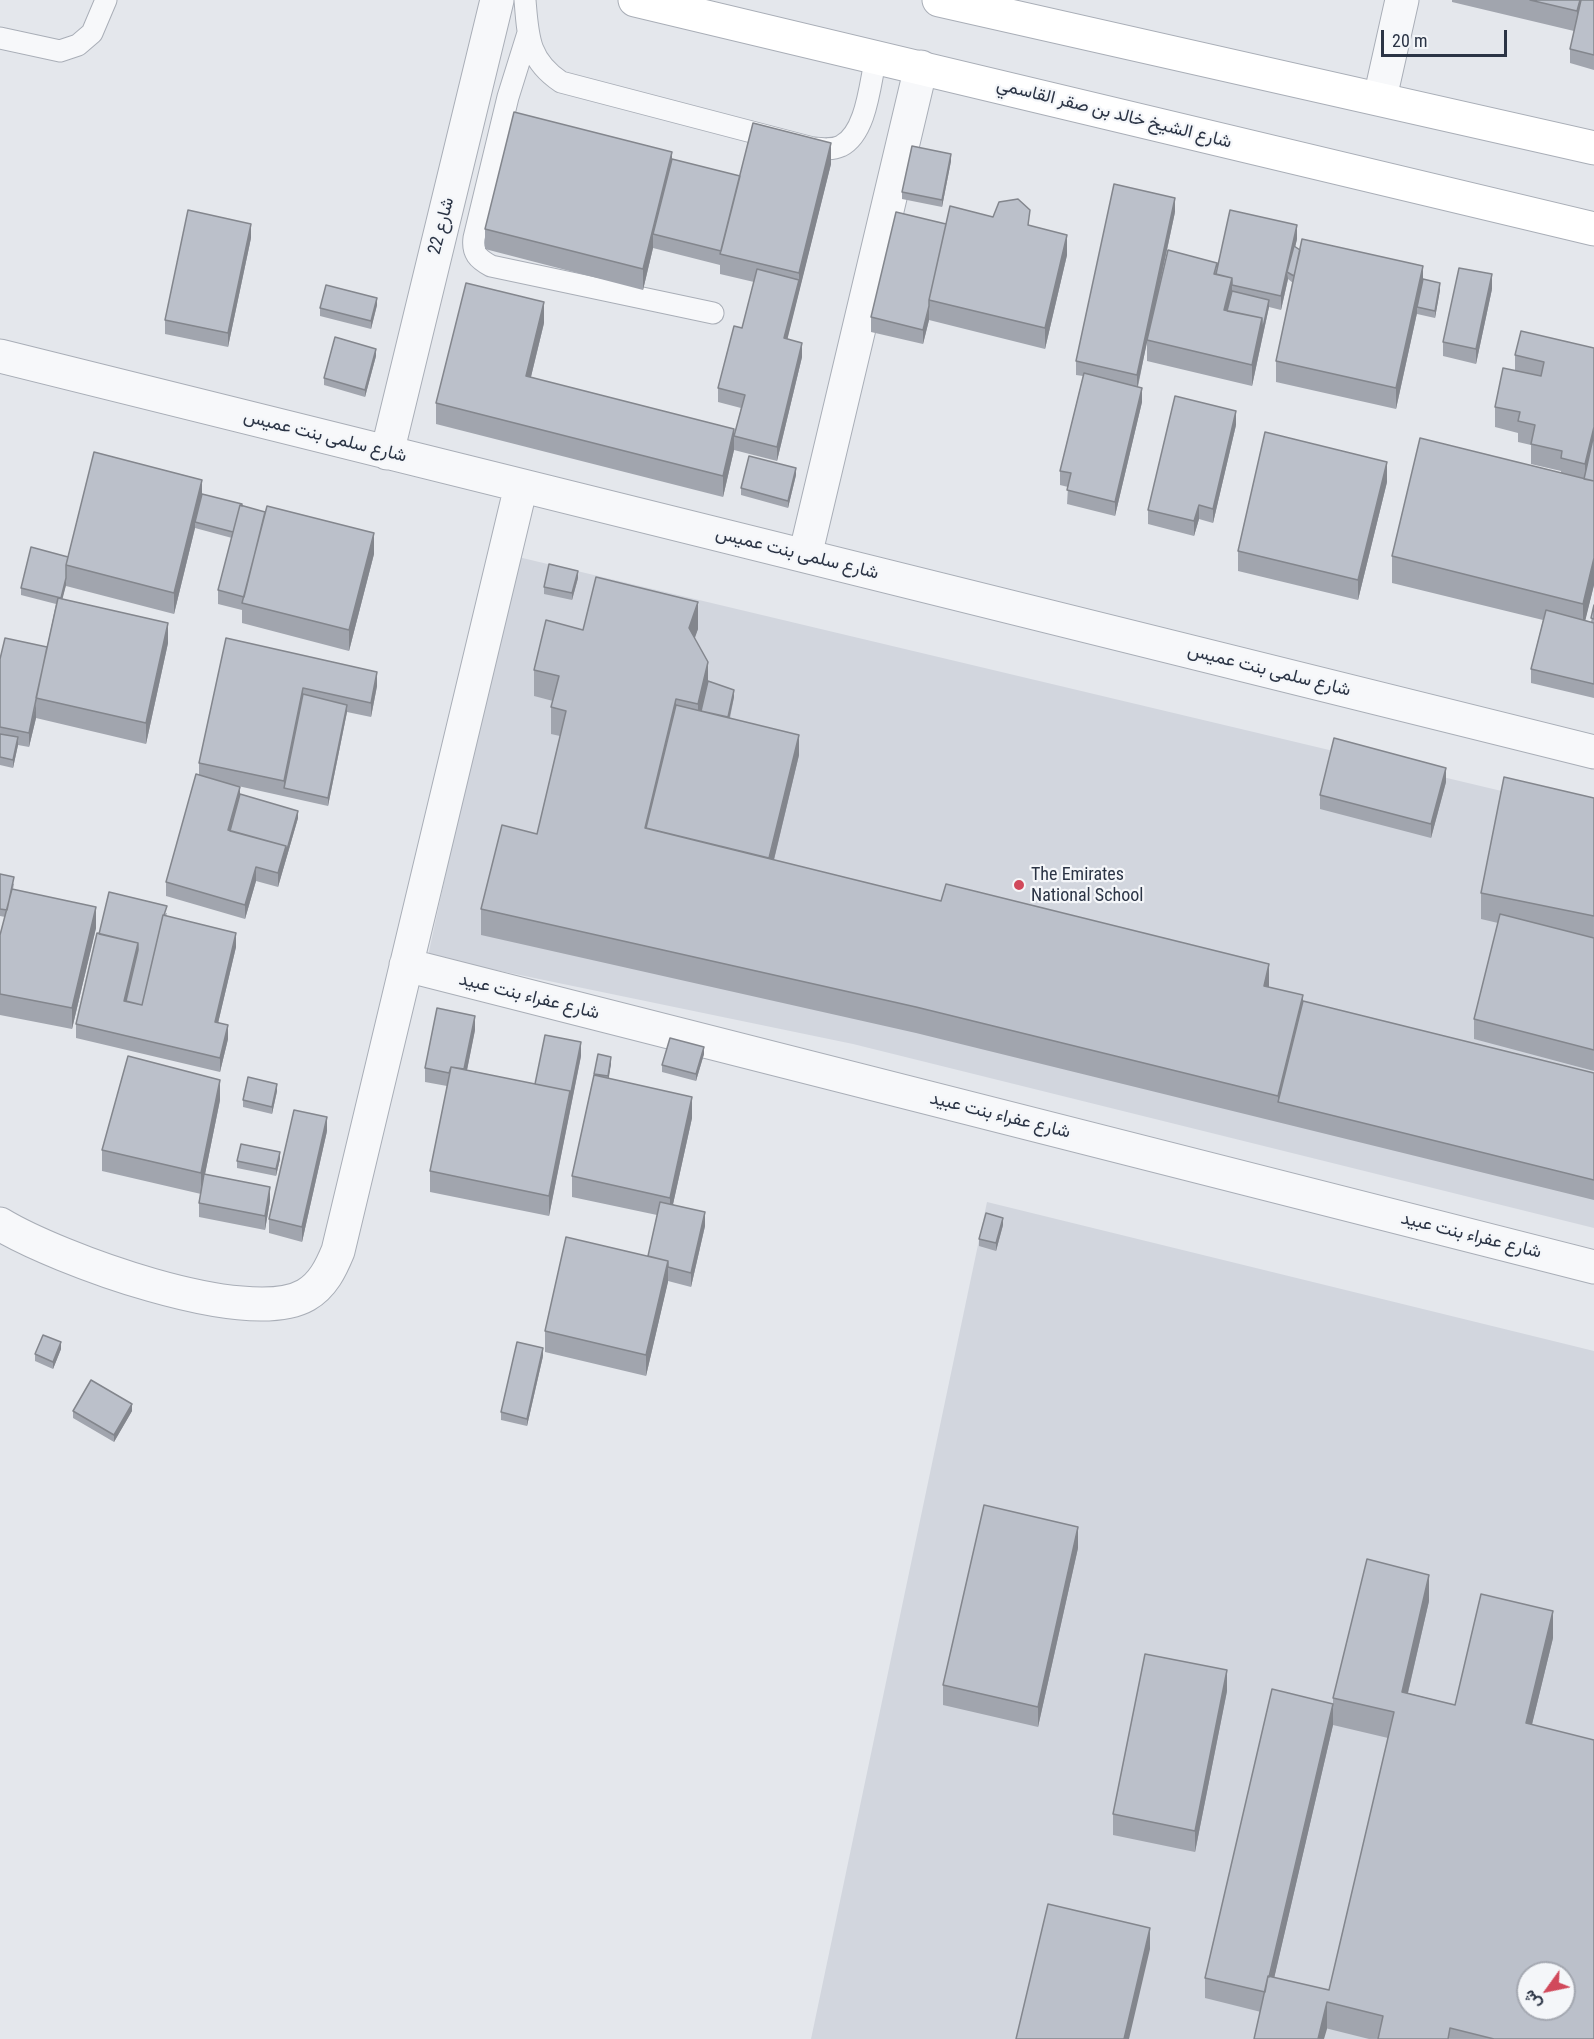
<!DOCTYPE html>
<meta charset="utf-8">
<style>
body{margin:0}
#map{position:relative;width:1594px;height:2039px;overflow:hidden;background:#e4e7ec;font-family:"Roboto Condensed",Vazirmatn,sans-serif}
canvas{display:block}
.north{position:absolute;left:1516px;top:1961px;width:60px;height:60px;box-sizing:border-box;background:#f4f6f9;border:2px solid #a4a8b1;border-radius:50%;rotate:237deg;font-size:16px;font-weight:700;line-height:24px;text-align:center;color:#2b3445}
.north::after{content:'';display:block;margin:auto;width:21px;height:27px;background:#d1495b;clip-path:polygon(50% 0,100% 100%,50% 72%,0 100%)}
.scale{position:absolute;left:1381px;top:30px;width:126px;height:27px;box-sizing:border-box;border:3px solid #2b3445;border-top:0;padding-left:8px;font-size:18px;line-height:21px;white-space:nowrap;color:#2b3445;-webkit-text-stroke:4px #f4f6f9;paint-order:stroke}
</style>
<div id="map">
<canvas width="1594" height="2039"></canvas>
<div class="north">ش</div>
<div class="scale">20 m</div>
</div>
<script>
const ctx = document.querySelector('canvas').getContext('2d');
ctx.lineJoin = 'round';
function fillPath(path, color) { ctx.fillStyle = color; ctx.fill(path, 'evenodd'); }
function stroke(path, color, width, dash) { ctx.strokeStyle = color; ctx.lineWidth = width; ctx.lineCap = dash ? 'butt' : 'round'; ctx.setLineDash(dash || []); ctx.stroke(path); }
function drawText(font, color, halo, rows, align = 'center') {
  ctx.font = font + ' "Roboto Condensed",Vazirmatn,sans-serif'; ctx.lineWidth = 4.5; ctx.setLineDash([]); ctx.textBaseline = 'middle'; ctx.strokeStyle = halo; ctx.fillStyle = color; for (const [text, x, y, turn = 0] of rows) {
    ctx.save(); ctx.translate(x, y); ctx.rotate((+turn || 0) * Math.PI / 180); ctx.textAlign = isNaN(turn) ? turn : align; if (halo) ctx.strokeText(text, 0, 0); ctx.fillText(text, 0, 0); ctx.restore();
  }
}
const built = new Path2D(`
 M514 556 1594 813V1228L853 1044 428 956Z
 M987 1202 1594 1351V2039H811ZM1528 1973H1564V2009H1528Z`);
const service = new Path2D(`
 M525 0C528 36 528 60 561 82L813 148C823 149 832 150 841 146 867 133 870 82 876 57
 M528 33 508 97 474 238C472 253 478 259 491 266L713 313
 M0 38 60 51 78 45 92 33 106 0`);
const minor = new Path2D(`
 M1380 98 1402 0
 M0 356 1594 752
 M387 453 497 0
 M805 556 921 67
 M406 965 1594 1267
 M0 1224C56 1258 247 1329 306 1295 323 1285 331 1268 338 1251L521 486`);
const secondary = new Path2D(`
 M635 0 1594 229
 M939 0 1594 148`);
const wall = new Path2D(`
 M1452 0H1594V70L1570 63V49L1574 31 1452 2Z
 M672 159 740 176 831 164 787 339 802 357 777 461 734 450 723 497 436 424V403L544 323 531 377 734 436 741 408 718 402V388L742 328 754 282 720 274V265L653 248 643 290 485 249V229Z
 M951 161 942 207 902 199V192Z
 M1175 212 1154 312 1217 269 1297 239 1295 247 1300 250 1423 279 1440 290 1435 318 1417 314V313L1396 409 1276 382V361L1293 283 1288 279 1281 310 1269 307 1252 386 1147 361V341L1138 387 1142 402 1115 516 1067 504 1068 487 1060 485V471L1083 376 1076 375V361Z
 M946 224 1030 226 1067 255 1045 349 929 320 923 344 871 332V317Z
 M251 238 228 347 165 334V320Z
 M1492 289 1476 364 1443 356V342Z
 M377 305 371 329 320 316V308Z
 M1594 348V585L1585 620 1591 622 1594 605V698L1531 683V669L1543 620 1392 583V556L1561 473V471L1531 464V445L1518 442V433L1495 427V407L1515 370V355Z
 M376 356 365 397 324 385V378Z
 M1236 425 1213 523 1199 519 1194 536 1148 524V510Z
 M796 475 788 508 741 495V488Z
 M1387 482 1358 600 1238 571V551Z
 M202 494 242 506 374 554 349 651 242 623V610L218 604V590L232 538 195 528 174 614 66 586V585L62 599 168 643 146 744 36 718 29 747 18 745 13 768 0 765V659L47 647 56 604 21 595V588L68 557Z
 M578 578 572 600 544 594V587Z
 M698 629 694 638 708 681 734 697 730 718 799 755 774 860 1269 987 1303 1001 1594 1073V1200L916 1033 481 935V909L537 834 560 736 551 734V707L553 701 534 696V670L583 630Z
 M226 638 377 686 371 717 347 712 328 806 229 784 240 794 298 818 278 887 256 881 245 919 166 896V882L199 775V763Z
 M1446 782 1431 838 1320 809V795Z
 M1594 798V1071L1474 1039V1019L1498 923 1481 919V893Z
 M0 874 14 884 13 889 96 928 72 1029 0 1015V935L5 917 0 916Z
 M167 913 166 916 236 947 218 1023 228 1039 220 1072 76 1038V1024L99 934Z
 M475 1030 467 1070 535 1084 581 1056 549 1216 430 1192V1171L447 1086 425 1082V1068Z
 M704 1054 696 1081 662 1072V1065Z
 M611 1064 608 1078 692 1118 673 1204 705 1226 691 1287 668 1281 646 1376 545 1352V1331L648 1256 657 1215 572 1197V1176L594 1074Z
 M277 1091 272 1114 243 1107V1100Z
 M220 1100 205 1174 270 1201 265 1230 199 1217V1203L201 1194 102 1171V1150Z
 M327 1131 302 1242 269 1233V1219Z
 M280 1159 276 1176 237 1168V1161Z
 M1003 1225 996 1251 979 1246V1239Z
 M61 1349 53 1369 35 1361V1354Z
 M543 1356 527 1426 501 1420V1412Z
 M73 1411H132L114 1442 73 1418Z
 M1078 1548 1038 1727 943 1705V1685Z
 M1429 1601 1408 1693 1455 1705 1553 1638 1532 1724 1594 2039H1369L1205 1998V1978L1333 1704V1698ZM1333 1725 1388 1738 1329 1990 1274 1978Z
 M1227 1691 1195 1852 1113 1835V1814Z`);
const shadedWall = new Path2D(`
 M1580 0H1585L1577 32V11Z
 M831 143V164L784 353V338L799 280V273Z
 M672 152V173L653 234V248L643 290V269Z
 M951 154V161L942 207V200Z
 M1175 198V212L1137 389V375Z
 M251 224V238L228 347V333Z
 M1297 225V239L1289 273 1287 272 1288 279 1281 310V296Z
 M1067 235V255L1045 349V328Z
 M1423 266V286L1417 307V313L1396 409V388Z
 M1492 274V289L1476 364V349Z
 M1232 278V298L1226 324 1224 310Z
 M1440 283V290L1435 318V311Z
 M377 298V305L371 329V321Z
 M1269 300V307L1262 339V332Z
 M544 302V323L526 397V376Z
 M929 306V320L923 344V330Z
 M1262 318V339L1252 386V365Z
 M802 343V357L777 461V447Z
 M376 349V356L365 397V390Z
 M1142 388V402L1115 516V502Z
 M1236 411V425L1213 523V509Z
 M1594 427V447L1585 481V464Z
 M734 429V450L723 497V476Z
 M1387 462V482L1358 600V580Z
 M796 468V475L788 508V501Z
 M202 480V501L195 522V528L174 614V593Z
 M1199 505V519L1194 536V521Z
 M374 533V554L349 651V630Z
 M1594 558V585L1583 630V604Z
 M578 571V578L572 600V593Z
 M66 578V585L61 605V598Z
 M698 602V629L689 655V628Z
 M168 623V643L146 744V723Z
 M708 662V689L698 724V704Z
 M377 672V686L371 717V703Z
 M303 688V702L284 788V781Z
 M734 690V697L725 737V730Z
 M676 699V725L645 834V828Z
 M36 704V718L29 747V733Z
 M347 705V712L328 806V798Z
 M799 735V755L768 884V864Z
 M18 737V745L13 768V760Z
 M1446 768V782L1431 838V824Z
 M240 787V801L230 837 228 830Z
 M298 811V818L278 887V873L286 846Z
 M256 867V881L245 919V905Z
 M96 907V928L72 1029V1008Z
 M236 933V947L215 1036V1022Z
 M138 943V957L124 1008V1001Z
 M1269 964V990L1264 986Z
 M1303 995V1022L1278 1102V1096Z
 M475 1016V1030L463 1090V1076Z
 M228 1025V1039L220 1072V1058Z
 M581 1042V1056L549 1216V1196Z
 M704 1047V1054L696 1081V1074Z
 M611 1057V1064L608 1083V1076Z
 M220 1080V1100L201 1194V1173Z
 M277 1084V1091L272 1114V1107Z
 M692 1097V1118L670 1218V1198Z
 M327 1117V1131L302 1242V1227Z
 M280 1152V1159L276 1176V1169Z
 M270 1187V1201L265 1230V1216Z
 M705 1212V1226L691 1287V1273Z
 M1003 1218V1225L996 1251V1243Z
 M668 1261V1282L646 1376V1355Z
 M61 1342V1349L53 1369V1362Z
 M543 1348V1356L527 1426V1419Z
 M132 1404V1411L114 1442V1435Z
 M1078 1527V1548L1038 1727V1707Z
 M1429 1575V1601L1402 1718V1692Z
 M1553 1611V1638L1526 1749V1723Z
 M1227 1670V1691L1195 1852V1831Z
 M1333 1704V1725L1266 2013V1992Z
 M1150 1928V1949L1129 2039H1124Z
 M1327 2002V2029L1324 2039H1318Z`);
const building = new Path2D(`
 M1530 0H1580L1577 11Z
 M1581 0H1594V55L1570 49Z
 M514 112 672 152 643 269 485 229Z
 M753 123 831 143 799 273 720 254Z
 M912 146 951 154 942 200 902 192Z
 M672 159 740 176 721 251 653 234Z
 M1114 184 1175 198 1137 375 1076 361Z
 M1018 199 1030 210 1028 225 1067 235 1045 328 929 300 950 206 993 217 999 202Z
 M188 210 251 224 228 333 165 320Z
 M1230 210 1297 225 1281 296 1232 285V278L1216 274Z
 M896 212 946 224 929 300V306L923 330 871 317Z
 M1302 239 1423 266 1396 388 1276 361Z
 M1294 246 1300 250 1294 276 1287 272Z
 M1168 250 1217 263 1214 274 1232 278 1224 310 1262 318 1252 365 1147 340Z
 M1459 268 1492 274 1476 349 1443 342Z
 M757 269 799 280 784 338 802 343 777 447 734 436 745 395 718 388 734 326 742 328Z
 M1423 279 1440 283 1435 311 1417 307Z
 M466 283 544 302 526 376 734 429 723 476 436 403Z
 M326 285 377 298 371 321 320 308Z
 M1232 291 1269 300 1262 332V318L1227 311Z
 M1521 331 1594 348V427L1585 464 1561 458 1562 451 1531 444 1535 425 1518 421 1520 412 1495 407 1503 368 1541 376 1544 362 1515 355Z
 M335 337 376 349 365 390 324 378Z
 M1084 373 1142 388 1115 502 1067 490 1071 473 1060 471Z
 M1175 396 1236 411 1213 509 1199 505 1194 521 1148 510Z
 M1265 432 1387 462 1358 580 1238 551Z
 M1594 434V481L1584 479Z
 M1420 438 1594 481V558L1583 604 1392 556Z
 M94 452 202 480 174 593 66 565Z
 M749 456 796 468 788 501 741 488Z
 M202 494 242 504V506L240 505 233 532 195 522Z
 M240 505 265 512 244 597 218 590Z
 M267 506 374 533 349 630 242 603Z
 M31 547 68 557 66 565V578L61 598 21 588Z
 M549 564 578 571 572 593 544 587Z
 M596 577 698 602 689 628 708 662 698 704 676 699 645 828 941 901 946 884 1269 964 1264 986 1303 995 1278 1096 916 1007 481 909 502 825 537 834 566 711 551 707 559 676 534 670 546 620 583 630Z
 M58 598 168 623 146 723 36 698Z
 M1594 605V619L1591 618Z
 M1546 610 1594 623V684L1531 669Z
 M5 638 47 647 29 733 0 727V659Z
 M226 638 377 672 371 703 303 688 284 781 199 763Z
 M708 681 734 690 728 717 701 711Z
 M303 694 347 705 328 798 284 788Z
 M676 705 799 735 769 858 646 828Z
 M0 734 18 737 13 760 0 757Z
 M1334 738 1446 768 1431 824 1320 795Z
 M196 774 240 787 228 830 286 846 278 873 256 867 245 905 166 882Z
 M1504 777 1594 798V916L1481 893Z
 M240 794 298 811 286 853V846L230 831Z
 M0 874 14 877 7 910 0 909Z
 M12 889 96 907 72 1008 0 994V935Z
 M109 892 167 906 164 915H163L142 1005 126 1001 138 950V943L99 934Z
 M1500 914 1594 938V1050L1474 1019Z
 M163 915 236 933 215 1022 228 1025 220 1058 76 1024 97 933 138 943 124 1001 142 1005Z
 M1303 1001 1594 1073V1180L1278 1102Z
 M437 1008 475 1016 464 1069 451 1067 449 1073 425 1068Z
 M545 1035 581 1042 570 1097V1091L535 1084Z
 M670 1038 704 1047 696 1074 662 1065Z
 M598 1054 611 1057 608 1076 594 1074Z
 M128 1056 220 1080 201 1173 102 1150Z
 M451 1067 570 1091 549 1196 430 1171Z
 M594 1075 692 1097 670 1198 572 1176Z
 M248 1077 277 1084 272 1107 243 1100Z
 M294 1110 327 1117 302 1227 269 1219Z
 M241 1144 280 1152 276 1169 237 1161Z
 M204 1174 270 1187 265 1216 199 1203Z
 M660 1202 705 1212 691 1273 668 1267V1261L648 1256Z
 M986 1213 1003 1218 996 1243 979 1239Z
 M566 1237 668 1261 646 1355 545 1331Z
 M43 1335 61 1342 53 1362 35 1354Z
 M517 1342 543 1348 527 1419 501 1412Z
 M91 1380 132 1404 114 1435 73 1411Z
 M984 1505 1078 1527 1038 1707 943 1685Z
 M1367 1559 1429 1575 1402 1692 1455 1705 1481 1594 1553 1611 1526 1723 1594 1740V2039H1494L1450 2028 1448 2039H1378L1383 2016 1327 2002 1318 2039H1254L1268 1976 1329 1990 1394 1712 1333 1698ZM1528 1973H1564V2009H1528Z
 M1145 1654 1227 1670 1195 1831 1113 1814Z
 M1272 1689 1333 1704 1269 1977 1268 1976 1265 1992 1205 1978Z
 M1048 1904 1150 1928 1124 2039H1016Z`);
const markers = [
 [1019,885,6,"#d1495b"]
];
const streetNames = [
 ["شارع الشيخ خالد بن صقر القاسمي",1114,114,14],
 ["شارع 22",442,226,-76],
 ["شارع سلمى بنت عميس",325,437,14],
 ["شارع سلمى بنت عميس",797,554,14],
 ["شارع سلمى بنت عميس",1269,671,14],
 ["شارع عفراء بنت عبيد",529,997,14],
 ["شارع عفراء بنت عبيد",1000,1116,14],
 ["شارع عفراء بنت عبيد",1471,1236,14]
];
const poiNames = [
 ["The Emirates",1031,875],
 ["National School",1031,896]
];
fillPath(built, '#d2d6de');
stroke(service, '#a9aeb7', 23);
stroke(minor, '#a9aeb7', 35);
stroke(secondary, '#a9aeb7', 35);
stroke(service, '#f7f8fa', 21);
stroke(minor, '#f7f8fa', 33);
stroke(secondary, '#fff', 33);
fillPath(wall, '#a1a5ae');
fillPath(shadedWall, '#83868d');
fillPath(building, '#bbc0ca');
stroke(building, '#83868d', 1.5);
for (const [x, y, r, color] of markers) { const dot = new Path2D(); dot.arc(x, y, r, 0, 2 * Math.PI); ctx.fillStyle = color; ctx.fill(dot); stroke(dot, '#f4f6f9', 2); }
drawText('18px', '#2b3445', '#f4f6f9', streetNames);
drawText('18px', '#2b3445', '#f4f6f9', poiNames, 'left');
</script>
